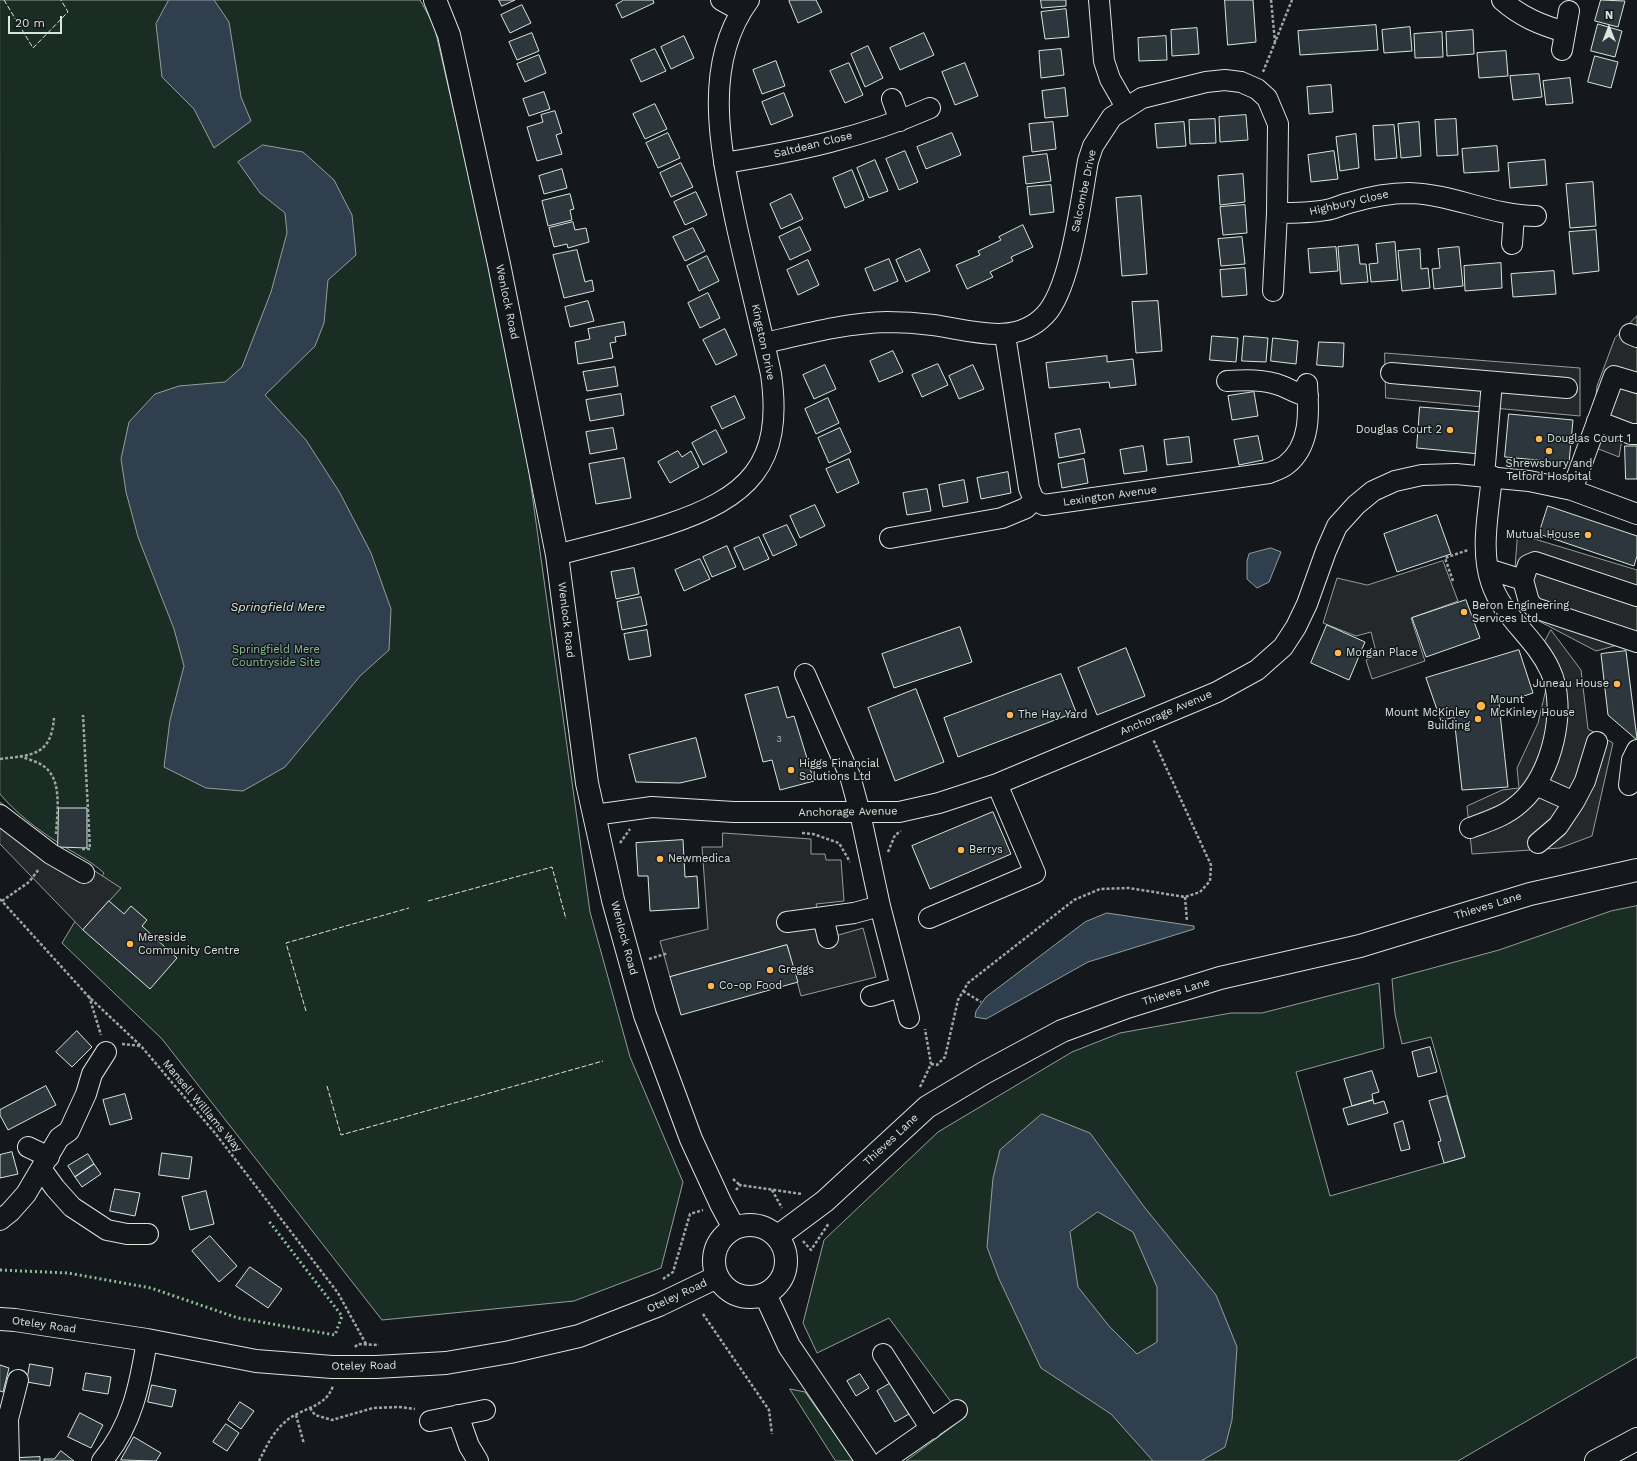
<!DOCTYPE html>
<style>
body{margin:0}
#map{position:relative;width:1637px;height:1461px;overflow:hidden;background:#14181c;font-family:"Work Sans",sans-serif}
canvas{display:block}
.north{position:absolute;left:1589px;top:8px;width:40px;height:40px;-webkit-text-stroke:3px #14181c;paint-order:stroke;rotate:0deg;font-size:11px;font-weight:700;line-height:16px;text-align:center;color:#d8e6dc}
.north::after{content:'';display:block;margin:auto;width:14px;height:18px;background:#d8e6dc;clip-path:polygon(50% 0,100% 100%,50% 72%,0 100%)}
.scale{position:absolute;left:8px;top:16px;width:54px;height:18px;box-sizing:border-box;border:2px solid #d8e6dc;border-top:0;padding-left:5px;font-size:12px;line-height:14px;white-space:nowrap;color:#d8e6dc;-webkit-text-stroke:3px #14181c;paint-order:stroke}
</style>
<div id="map">
<canvas width="1637" height="1461"></canvas>
<div class="north">N</div>
<div class="scale">20 m</div>
</div>
<script>
const ctx = document.querySelector('canvas').getContext('2d');
ctx.lineJoin = 'round';
function fillPath(path, color) { ctx.fillStyle = color; ctx.fill(path, 'evenodd'); }
function stroke(path, color, width, dash) { ctx.strokeStyle = color; ctx.lineWidth = width; ctx.lineCap = dash ? 'butt' : 'round'; ctx.setLineDash(dash || []); ctx.stroke(path); }
function drawText(font, color, halo, rows, align = 'center') {
  ctx.font = font + ' "Work Sans",sans-serif'; ctx.lineWidth = 3; ctx.setLineDash([]); ctx.textBaseline = 'middle'; ctx.strokeStyle = halo; ctx.fillStyle = color; for (const [text, x, y, turn = 0] of rows) {
    ctx.save(); ctx.translate(x, y); ctx.rotate((+turn || 0) * Math.PI / 180); ctx.textAlign = isNaN(turn) ? turn : align; if (halo) ctx.strokeText(text, 0, 0); ctx.fillText(text, 0, 0); ctx.restore();
  }
}
const green = new Path2D(`
 M0 0H420L434 25 495 290 526 450 590 912 630 1057 683 1182 661 1268 574 1301 382 1320 162 1039 62 943 104 873C90 860 73 853 57 842 37 829 16 813 0 794Z
 M1637 906V1357L1458 1461H906L965 1417 957 1410 889 1318 817 1353 803 1323 824 1240 938 1132 1072 1052 1120 1033 1231 1013H1262L1379 983 1384 1048 1296 1072 1330 1196 1465 1157 1431 1037 1402 1044 1395 1014 1392 979 1499 950 1611 911Z
 M790 1389 805 1392 854 1461H836Z`);
const parking = new Path2D(`
 M1637 316V437L1622 439 1619 457 1591 446 1597 386 1615 338Z
 M1385 353 1580 368V416L1386 398Z
 M1518 534 1637 570V648L1621 644 1596 651 1533 618 1514 583Z
 M1443 561 1458 601 1411 618 1425 661 1372 679 1366 660 1377 656 1371 632 1356 636 1323 623 1337 578 1367 585Z
 M1551 630 1581 670 1588 729 1613 743 1592 836 1560 848 1472 854 1467 806 1502 790 1519 788 1517 768 1538 723 1546 689 1536 658Z
 M0 802 58 847 121 888 83 930 0 844Z
 M723 833 811 839V854H825L826 860H841L844 901 816 904 828 938 863 928 876 977 801 996 787 945 670 977 660 941 708 929 702 847H722Z`);
const water = new Path2D(`
 M169 0H214L229 22 241 97 251 121 214 148 194 109 162 77 156 24Z
 M263 145 303 152 334 180 352 215 356 255 328 280 324 323 315 346 265 395 306 440 340 493 371 553 391 609 389 650 360 676 285 767 243 791 206 788 164 767 170 720 184 666 174 629 138 537 126 492 121 459 129 422 155 394 179 386 225 382 242 367 271 292 287 233 285 213 260 193 238 162Z
 M1271 548 1281 552 1269 582 1257 588 1247 579V561L1249 554Z
 M1107 913 1194 926V929L1088 962 986 1019 975 1017 976 1011 986 997 1085 922Z
 M1042 1114 1090 1133 1145 1208 1216 1295 1237 1347 1232 1420 1225 1447 1201 1461H1153L1111 1414 1041 1368 999 1279 987 1247 993 1178 1000 1150ZM1098 1212 1133 1232 1157 1287V1342L1137 1354 1109 1326 1078 1287 1070 1232Z`);
const building = new Path2D(`
 M499 0H515L502 6Z
 M624 0H653L654 3 622 18 616 5Z
 M791 0H816L822 12 798 23 789 1Z
 M1041 0H1066V6L1042 8Z
 M1225 0H1253L1256 42 1228 45Z
 M1601 0 1625 1 1618 27 1595 21Z
 M522 5 531 23 510 33 501 15Z
 M1066 9 1069 37 1045 39 1041 12Z
 M1598 24 1622 31 1615 57 1591 51Z
 M1376 25 1378 50 1300 55 1298 31Z
 M1410 27 1412 51 1384 53 1382 30Z
 M1197 28 1199 54 1172 56 1171 30Z
 M1473 30 1474 54 1447 56 1446 32Z
 M1442 32 1443 57 1415 58 1414 34Z
 M532 33 539 51 517 60 509 42Z
 M924 33 934 55 900 70 890 48Z
 M684 36 694 58 671 69 661 47Z
 M1166 36 1167 60 1139 61 1138 38Z
 M868 46 883 78 865 87 851 54Z
 M655 49 666 71 641 82 631 60Z
 M1061 49 1064 75 1041 78 1039 51Z
 M1506 51 1508 76 1479 78 1477 53Z
 M539 55 546 73 525 82 517 64Z
 M1595 56 1618 62 1611 88 1588 82Z
 M776 61 785 86 762 94 753 70Z
 M849 63 863 95 845 103 830 71Z
 M965 63 978 96 955 105 942 72Z
 M1539 74 1542 97 1513 100 1510 76Z
 M1570 78 1573 103 1546 105 1543 81Z
 M1331 85 1333 112 1309 114 1307 87Z
 M1065 88 1068 116 1045 118 1042 91Z
 M544 92 550 109 529 116 523 99Z
 M784 93 793 116 771 125 762 102Z
 M655 104 667 129 645 139 633 114Z
 M555 111 562 133 556 135 562 154 537 161 527 127 543 122 541 115Z
 M1246 115 1248 140 1220 142 1219 117Z
 M1215 119 1216 143 1190 144 1189 120Z
 M1456 119 1458 155 1437 156 1435 120Z
 M1053 122 1056 149 1032 152 1029 124Z
 M1184 122 1186 146 1157 148 1155 124Z
 M1419 122 1421 156 1401 158 1398 124Z
 M1394 125 1397 158 1375 160 1373 126Z
 M668 133 680 158 658 168 646 143Z
 M952 133 961 155 926 169 917 147Z
 M1356 134 1359 168 1340 171 1336 137Z
 M1497 146 1499 171 1464 173 1462 149Z
 M905 151 918 182 899 190 886 159Z
 M1334 151 1338 179 1311 182 1308 155Z
 M1047 154 1051 181 1026 184 1023 157Z
 M875 160 888 191 869 198 857 168Z
 M1545 160 1547 185 1510 188 1508 163Z
 M681 163 693 187 671 197 660 173Z
 M562 169 567 188 544 194 539 176Z
 M852 170 864 200 845 208 833 178Z
 M1243 174 1245 202 1220 205 1218 176Z
 M1593 182 1596 226 1570 228 1566 184Z
 M1051 185 1054 212 1030 215 1027 187Z
 M696 192 707 215 685 225 674 202Z
 M570 194 574 209 570 210 572 220 548 226 542 201Z
 M791 194 803 219 781 229 770 204Z
 M1141 196 1147 274 1122 276 1116 198Z
 M1245 205 1247 233 1223 235 1220 207Z
 M573 222 575 230 586 228 589 242 568 248 567 244 554 247 549 228Z
 M1023 225 1033 247 1011 257 1013 261 990 272 993 277 967 289 956 265 980 255 978 251 1001 240 999 237Z
 M800 227 811 250 790 260 779 237Z
 M693 228 705 251 685 261 673 237Z
 M1596 230 1599 271 1573 274 1569 232Z
 M1242 237 1245 264 1221 266 1218 239Z
 M1395 242 1398 280 1371 282 1369 264 1378 263 1376 244Z
 M1358 245 1360 264H1366L1368 282 1341 284 1338 247Z
 M1336 247 1338 271 1310 273 1308 249Z
 M1459 247 1463 286 1434 289 1432 269 1440 268 1438 249Z
 M920 249 930 271 906 282 896 260Z
 M1420 249 1421 269 1428 268 1430 288 1402 291 1398 251Z
 M577 250 585 282 592 280 594 291 564 298 553 255Z
 M707 256 719 281 699 291 687 266Z
 M889 259 898 281 874 291 865 269Z
 M808 260 819 285 798 295 787 270Z
 M1501 263 1502 288 1465 291 1464 266Z
 M1245 268 1247 295 1222 297 1220 270Z
 M1554 271 1556 294 1513 297 1511 274Z
 M708 293 720 318 700 328 688 303Z
 M588 301 594 321 570 327 565 307Z
 M1158 301 1162 351 1136 353 1132 302Z
 M624 322 626 335 615 337 616 342 610 343 613 358 578 364 575 342 590 339 588 329Z
 M725 329 737 355 716 365 703 340Z
 M1212 336 1238 338 1236 362 1210 360Z
 M1244 336 1268 338 1266 362 1242 361Z
 M1273 338 1298 341 1296 364 1271 361Z
 M1319 342 1344 343 1343 367 1317 365Z
 M893 351 903 372 879 382 870 361Z
 M1107 356V362L1133 359 1136 385 1110 388 1109 382 1049 388 1046 363Z
 M938 364 948 385 922 397 912 375Z
 M825 365 836 389 814 399 803 375Z
 M973 365 984 389 959 399 949 376Z
 M615 367 618 386 587 391 583 372Z
 M1254 392 1258 416 1232 420 1228 396Z
 M621 394 624 415 590 421 586 400Z
 M735 396 745 418 722 429 711 407Z
 M828 398 839 423 816 434 805 409Z
 M1420 407 1483 412 1480 454 1417 448Z
 M1509 414 1573 420 1569 463 1505 457Z
 M613 428 617 449 590 454 586 432Z
 M840 428 851 452 829 463 818 438Z
 M1080 429 1085 453 1059 458 1055 434Z
 M716 430 727 452 703 465 692 443Z
 M1258 436 1263 460 1239 465 1234 440Z
 M1189 437 1192 462 1167 465 1164 440Z
 M1143 446 1147 471 1124 474 1120 450Z
 M1625 446H1637V479H1626Z
 M678 451 682 457 691 451 699 467 670 483 658 462Z
 M624 458 631 498 596 504 589 464Z
 M849 459 859 483 837 493 826 469Z
 M1084 459 1088 483 1062 488 1058 464Z
 M1008 472 1011 493 981 499 977 478Z
 M964 480 968 502 943 507 939 485Z
 M927 489 931 511 907 515 903 493Z
 M815 505 825 526 800 538 790 516Z
 M1548 506 1637 536V556L1634 566 1539 534Z
 M1437 515 1451 554 1397 572 1384 534Z
 M787 525 797 545 773 556 763 535Z
 M759 537 769 559 744 570 734 548Z
 M727 546 736 567 712 577 703 557Z
 M700 559 710 579 684 591 675 570Z
 M634 568 639 594 616 599 611 572Z
 M641 597 647 625 622 630 617 602Z
 M1466 600 1480 638 1426 657 1412 618Z
 M1327 625 1365 642 1349 680 1311 663Z
 M960 627 972 662 894 688 882 654Z
 M647 630 651 656 629 660 624 634Z
 M1126 648 1145 696 1097 715 1078 668Z
 M1519 650 1533 693 1499 704 1508 787 1462 790 1454 717 1441 721 1426 678Z
 M1626 651 1637 739V740L1608 715 1601 654Z
 M1061 674 1076 712 958 757 944 718Z
 M778 687 787 718 794 716 814 781 780 790 772 760 763 762 745 695Z
 M916 689 944 762 895 781 868 708Z
 M696 738 706 777 680 783 636 782 629 755Z
 M59 808H87V848L58 847Z
 M993 812 1011 854 930 889 912 846Z
 M683 840 685 877 697 876 699 908 650 911 648 876H638L636 843Z
 M109 901 124 914 131 906 147 920 142 926 177 958 150 989 83 930Z
 M787 945 798 982 681 1015 670 977Z
 M77 1031 92 1047 72 1067 56 1052Z
 M1430 1047 1437 1072 1418 1077 1412 1052Z
 M1372 1071 1379 1092 1372 1094 1373 1100 1352 1106 1344 1079Z
 M46 1086 56 1105 8 1130 0 1115V1110Z
 M125 1094 132 1119 110 1125 103 1100Z
 M1447 1096 1465 1157 1444 1163 1438 1142 1441 1141 1429 1101Z
 M1373 1100 1374 1104 1384 1101 1388 1113 1348 1125 1343 1109Z
 M1403 1121 1410 1149 1401 1151 1394 1124Z
 M12 1152 18 1174 0 1178V1155Z
 M162 1153 192 1157 189 1179 159 1175Z
 M88 1154 94 1164 75 1177 68 1166Z
 M94 1164 101 1174 82 1187 75 1177Z
 M115 1189 140 1193 135 1216 110 1211Z
 M206 1191 214 1224 190 1230 182 1197Z
 M210 1236 237 1266 219 1282 192 1251Z
 M250 1267 282 1289 268 1308 236 1286Z
 M30 1364 53 1368 50 1386 27 1382Z
 M0 1365 9 1368 3 1392 0 1391Z
 M86 1373 111 1377 108 1394 83 1390Z
 M860 1374 869 1388 856 1396 847 1381Z
 M891 1383 909 1414 895 1422 877 1391Z
 M152 1385 176 1390 172 1407 148 1402Z
 M240 1402 254 1411 241 1429 228 1420Z
 M80 1413 103 1425 91 1448 68 1437Z
 M226 1424 239 1433 227 1451 213 1442Z
 M134 1437 161 1453 156 1461 121 1460Z
 M61 1451 74 1461H44V1459H54Z
 M40 1457V1461H18V1458Z`);
const path = new Path2D(`
 M1271 0 1275 42
 M1263 72 1292 0
 M1453 581 1445 558 1468 550
 M20 756C29 760 41 762 48 770 62 785 57 815 56 834
 M0 759C32 755 51 756 54 718
 M802 833 813 834 839 843 850 862
 M620 843 630 829
 M82 849H90L83 715
 M888 852 895 835 901 831
 M1185 897 1187 921
 M0 899 88 996 141 1046 215 1133 338 1293 366 1344
 M2 901 29 882 39 869
 M649 959 668 953
 M963 991 981 1002
 M89 996 101 1035
 M122 1044 141 1046
 M931 1064 937 1065 945 1057 958 1000 968 983 1074 900 1100 889 1129 888 1185 897 1200 892 1210 881 1211 865 1153 739
 M920 1087 931 1064 925 1029
 M733 1179 740 1185
 M736 1190 740 1185 802 1194
 M772 1190 782 1208
 M803 1241 811 1250 829 1223
 M663 1279 673 1272 690 1214 703 1210
 M703 1314 769 1410 772 1434
 M355 1347 358 1344 379 1345
 M310 1408 315 1415 332 1420 373 1408 399 1407 415 1409
 M296 1415 304 1444
 M259 1461C266 1447 273 1432 285 1422 301 1407 325 1409 333 1386`);
const minor = new Path2D(`
 M721 0 741 11
 M1099 0 1104 61 1110 79 1126 107
 M1502 0C1521 17 1541 25 1565 32
 M1562 50 1569 11
 M892 99 900 121
 M724 163C794 152 865 137 930 108
 M1277 213C1294 213 1309 213 1326 210 1334 209 1341 205 1349 203 1369 197 1389 193 1409 193 1453 194 1492 216 1536 216
 M1512 244 1514 215
 M1630 334 1637 337
 M1005 335 1029 488 1034 500 1044 505 1269 473C1274 471 1281 469 1286 465 1311 446 1309 412 1307 384
 M765 343C805 334 846 323 887 322 902 322 918 323 933 325 970 330 1015 347 1045 315 1071 288 1081 199 1088 161L1093 146 1112 117 1142 98 1206 82 1225 80 1241 82 1257 89 1267 98 1278 124 1277 213 1273 291
 M1391 373 1567 388
 M1227 381C1245 380 1264 379 1282 386 1292 390 1296 394 1308 396
 M1597 421 1631 434H1637
 M1484 476 1492 382
 M1572 490 1614 376 1637 383
 M890 538 1002 518 1026 508 1034 500
 M557 555C594 545 630 537 666 525 748 498 784 465 771 374 760 323 747 273 736 223 721 151 701 65 749 0
 M1488 569 1523 580 1529 602 1535 608 1637 642
 M1523 580 1528 565 1535 562 1637 596
 M805 674 850 776 860 813 880 906 909 1018
 M1536 785 1574 802 1585 781 1597 742
 M1629 785 1632 760 1637 750
 M0 815 51 854 84 873
 M594 815 652 807 734 812H899L939 803 997 784 1217 692 1257 670 1283 647 1296 627 1307 604 1326 551 1337 526 1356 505 1373 491 1395 481 1422 475 1456 474 1529 481 1572 490 1637 514
 M1470 828C1489 821 1506 816 1521 802 1552 775 1568 707 1550 670 1535 637 1502 617 1491 582 1480 549 1489 510 1492 476
 M1538 843 1558 826 1574 802
 M823 917 828 938
 M929 918 1035 873 997 784
 M787 922 854 913 880 906
 M871 996 901 987
 M28 1147 49 1157
 M42 1170 55 1188 72 1207 107 1230 127 1234H148
 M0 1220 10 1212 26 1194 59 1138 69 1131 86 1094 92 1074 106 1052
 M883 1354 931 1429
 M458 1415 469 1446 478 1461
 M0 1419H8L9 1461
 M8 1419 18 1380
 M430 1421 485 1410
 M102 1461C132 1426 140 1384 147 1340
 M884 1461 957 1410`);
const major = new Path2D(`
 M435 0 449 35 499 264 557 555 587 783 613 900 645 1015 691 1139 721 1204 734 1228
 M714 1261a36 36 0 1 1 72 0a36 36 0 1 1-72 0Z
 M778 1236 825 1201 927 1107 984 1073 1062 1031 1127 1007 1220 978 1360 946 1530 894 1637 870
 M765 1294 789 1346 867 1461
 M0 1319 15 1320 147 1340 256 1361 332 1367H376L446 1363 510 1352 579 1336 659 1305 717 1277`);
const highway = new Path2D(`
 M1596 1461 1637 1439`);
const hedge = new Path2D(`
 M0 1270 68 1273 151 1288 238 1318 335 1335 342 1316 268 1220`);
const fence = new Path2D(`
 M4 0 33 48 68 12 61 0
 M428 901 552 867 566 919
 M306 1011 286 943 409 908
 M327 1086 341 1135 603 1061`);
const markers = [
 [1450,430,4,"#ffb74d"],
 [1539,439,4,"#ffb74d"],
 [1549,451,4,"#ffb74d"],
 [1588,535,4,"#ffb74d"],
 [1464,612,4,"#ffb74d"],
 [1338,653,4,"#ffb74d"],
 [1617,684,4,"#ffb74d"],
 [1481,706,5,"#ffb74d"],
 [1010,715,4,"#ffb74d"],
 [1478,719,4,"#ffb74d"],
 [791,770,4,"#ffb74d"],
 [961,850,4,"#ffb74d"],
 [660,859,4,"#ffb74d"],
 [130,944,4,"#ffb74d"],
 [770,970,4,"#ffb74d"],
 [711,986,4,"#ffb74d"]
];
const numberNames = [
 ["3",779,739]
];
const streetNames = [
 ["Saltdean Close",813,145,-14],
 ["Salcombe Drive",1084,191,-78],
 ["Highbury Close",1349,203,-13],
 ["Wenlock Road",507,302,78],
 ["Kingston Drive",763,342,78],
 ["Lexington Avenue",1110,496,-8],
 ["Wenlock Road",566,620,83],
 ["Anchorage Avenue",1166,713,-23],
 ["Anchorage Avenue",848,812,-1],
 ["Thieves Lane",1488,906,-17],
 ["Wenlock Road",624,938,75],
 ["Thieves Lane",1176,992,-17],
 ["Mansell Williams Way",202,1106,50],
 ["Thieves Lane",891,1140,-43],
 ["Oteley Road",677,1296,-25],
 ["Oteley Road",44,1325,8],
 ["Oteley Road",364,1366,-1]
];
const poiNames = [
 ["Douglas Court 2",1442,430,"right"],
 ["Douglas Court 1",1547,439],
 ["Shrewsbury and",1549,464,"center"],
 ["Telford Hospital",1549,477,"center"],
 ["Mutual House",1580,535,"right"],
 ["Beron Engineering",1472,606],
 ["Services Ltd",1472,619],
 ["Morgan Place",1346,653],
 ["Juneau House",1609,684,"right"],
 ["Mount",1490,700],
 ["McKinley House",1490,713],
 ["Mount McKinley",1470,713,"right"],
 ["Building",1470,726,"right"],
 ["The Hay Yard",1018,715],
 ["Higgs Financial",799,764],
 ["Solutions Ltd",799,777],
 ["Berrys",969,850],
 ["Newmedica",668,859],
 ["Mereside",138,938],
 ["Community Centre",138,951],
 ["Greggs",778,970],
 ["Co-op Food",719,986]
];
const parkNames = [
 ["Springfield Mere",276,650],
 ["Countryside Site",276,663]
];
const waterNames = [
 ["Springfield Mere",278,607]
];
fillPath(green, '#1a2d24');
stroke(green, '#939e99', 1);
fillPath(parking, '#24282b');
stroke(parking, '#939e99', 1);
fillPath(water, '#2f3f4d');
stroke(water, '#939e99', 1);
fillPath(building, '#2c363c');
stroke(building, '#d8e6dc', 1);
stroke(minor, '#d8e6dc', 22);
stroke(major, '#d8e6dc', 24);
stroke(highway, '#d8e6dc', 24);
stroke(path, '#9da8a2', 2.5, [3, 2]);
stroke(minor, '#14181c', 20);
stroke(major, '#14181c', 22);
stroke(highway, '#14181c', 22);
stroke(hedge, '#8ac095', 3, [2, 3]);
stroke(fence, '#d8e6dc', 1, [5, 2]);
for (const [x, y, r, color] of markers) { const dot = new Path2D(); dot.arc(x, y, r, 0, 2 * Math.PI); ctx.fillStyle = color; ctx.fill(dot); stroke(dot, '#14181c', 1.5); }
drawText('9px', '#adbab4', null, numberNames);
drawText('11px', '#d8e6dc', '#14181c', streetNames);
drawText('11px', '#d8e6dc', '#14181c', poiNames, 'left');
drawText('11px', '#8ac095', '#14181c', parkNames);
drawText('italic 12px', '#d8e6dc', '#14181c', waterNames);
</script>
